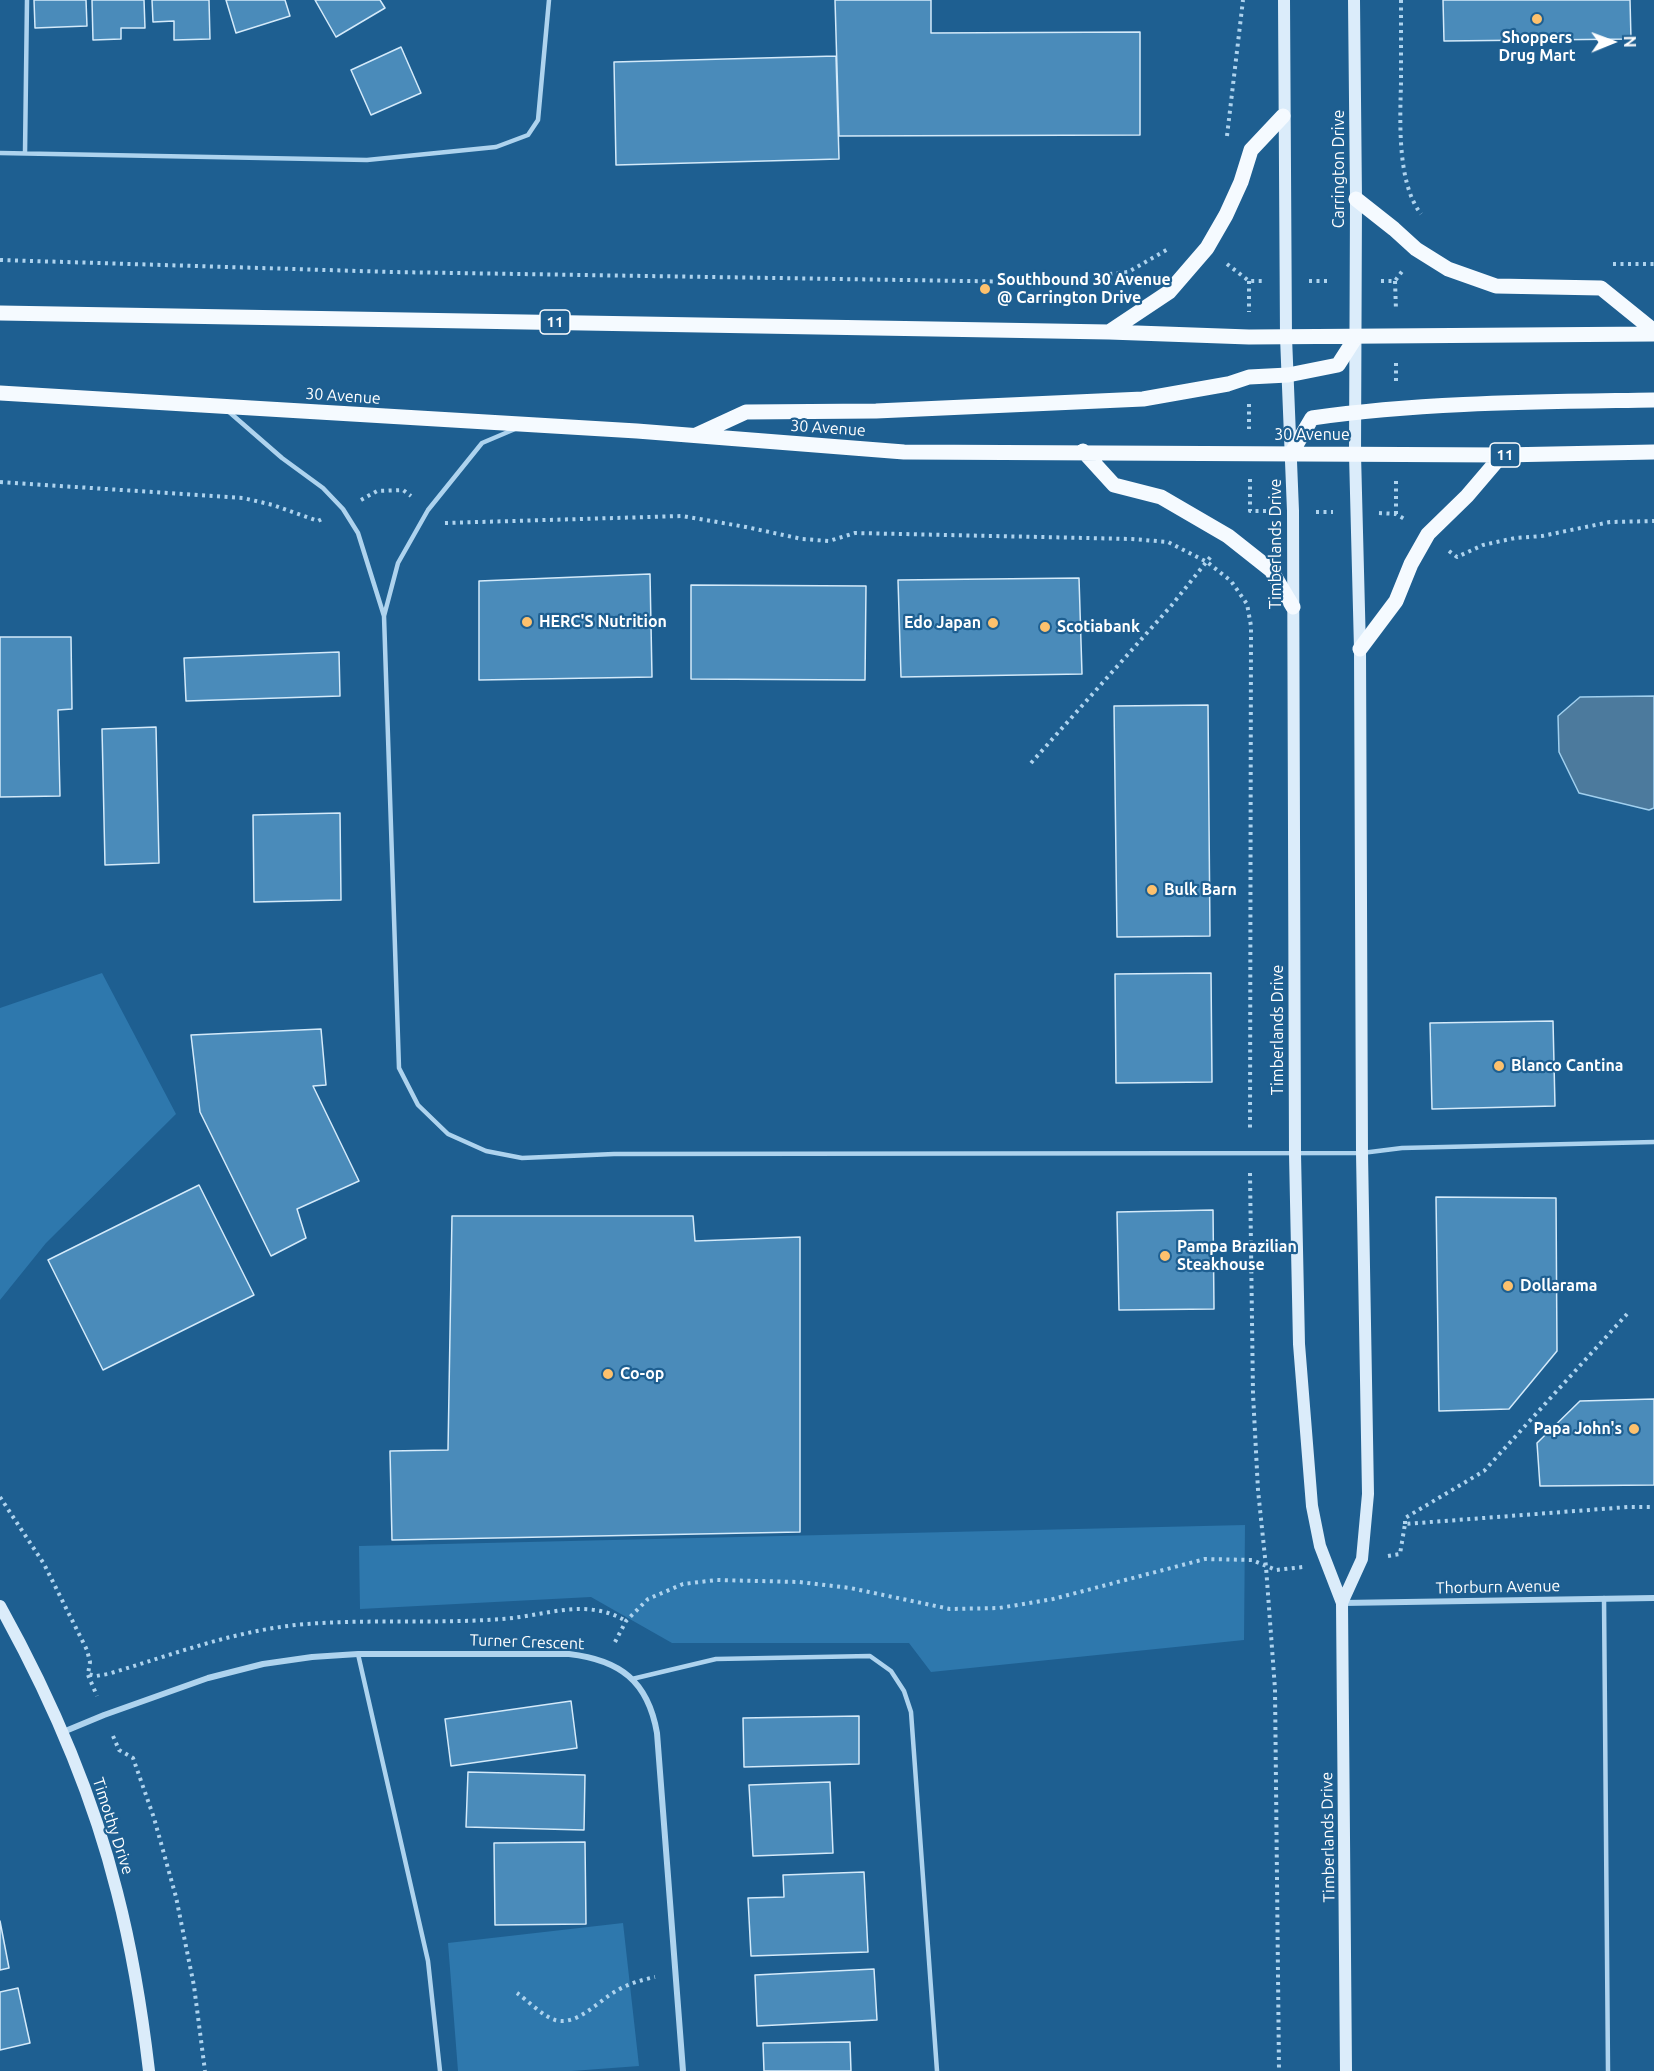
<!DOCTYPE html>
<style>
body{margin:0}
#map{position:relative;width:1654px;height:2071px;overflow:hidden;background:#1e5f91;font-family:Ubuntu,sans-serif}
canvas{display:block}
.north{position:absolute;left:1582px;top:12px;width:60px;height:60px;-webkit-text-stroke:4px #1e5f91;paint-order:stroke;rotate:89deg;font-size:16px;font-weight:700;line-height:24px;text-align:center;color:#fff}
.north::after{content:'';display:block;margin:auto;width:21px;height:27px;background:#fff;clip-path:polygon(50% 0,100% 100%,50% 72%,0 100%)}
</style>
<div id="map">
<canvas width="1654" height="2071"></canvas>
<div class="north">N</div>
</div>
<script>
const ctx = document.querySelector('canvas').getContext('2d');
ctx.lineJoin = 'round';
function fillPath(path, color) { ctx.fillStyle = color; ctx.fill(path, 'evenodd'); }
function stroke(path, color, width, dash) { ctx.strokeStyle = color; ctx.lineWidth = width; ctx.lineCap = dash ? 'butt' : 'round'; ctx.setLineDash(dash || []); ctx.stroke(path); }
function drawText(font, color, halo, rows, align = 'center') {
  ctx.font = font + ' Ubuntu,sans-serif'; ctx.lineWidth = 4.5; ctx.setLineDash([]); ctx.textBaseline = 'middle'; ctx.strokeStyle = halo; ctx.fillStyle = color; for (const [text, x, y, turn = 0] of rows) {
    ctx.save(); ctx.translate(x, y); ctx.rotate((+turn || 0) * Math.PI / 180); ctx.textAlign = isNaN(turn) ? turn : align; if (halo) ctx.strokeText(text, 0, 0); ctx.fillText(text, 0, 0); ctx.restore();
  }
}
const green = new Path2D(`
 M102 973 176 1114 46 1243 0 1300V1008Z
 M1245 1525 1244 1640 931 1672 909 1643H672L591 1597 360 1609 359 1546Z
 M623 1923 639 2066 572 2071H458L448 1943Z`);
const water = new Path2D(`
 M1654 696V808L1649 810 1579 793 1559 752 1558 716 1580 697Z`);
const building = new Path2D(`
 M34 0H86L87 26 35 28Z
 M92 0H144L145 28H121V39L93 40Z
 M152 0H209L210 39 174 40V21L153 22Z
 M226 0H285L290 16 236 33Z
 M315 0H380L385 8 336 37Z
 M835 0H931V33L1140 32V135L839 136Z
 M1443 0H1630L1631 39 1444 41Z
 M401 47 421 93 371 115 351 70Z
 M836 56 839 159 616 165 614 62Z
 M650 574 652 677 479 680V581Z
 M1079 578 1082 674 901 677 898 580Z
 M691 585 866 586 865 680 691 679Z
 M0 637H71L72 709 58 710 60 796 0 797Z
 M339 652 340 696 186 701 184 658Z
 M1208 705 1210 936 1117 937 1114 706Z
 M156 727 159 863 105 865 102 729Z
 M340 813 341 900 254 902 253 815Z
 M1211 973 1212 1082 1116 1083 1115 974Z
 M1553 1021 1555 1106 1432 1109 1430 1023Z
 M321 1029 326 1085 313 1086 359 1181 297 1209 306 1238 271 1256 200 1112 191 1035Z
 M199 1185 254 1295 103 1370 48 1260Z
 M1436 1197 1556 1198 1557 1351 1509 1409 1439 1411Z
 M1213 1210 1214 1309 1119 1310 1117 1212Z
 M452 1216H693L695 1241 800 1237V1532L392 1540 390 1451 448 1450Z
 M1654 1399V1485L1540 1486 1537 1443 1580 1401Z
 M571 1701 577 1748 451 1766 445 1719Z
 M859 1716V1764L744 1767 743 1718Z
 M468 1772 585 1775 584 1830 466 1827Z
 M830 1782 833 1853 753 1856 749 1785Z
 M585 1842 586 1924 495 1925 494 1843Z
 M864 1872 868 1952 751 1956 748 1898 784 1897 783 1875Z
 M0 1921 9 1968 0 1970Z
 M874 1969 877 2020 757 2026 755 1975Z
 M18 1988 30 2043 0 2050V1992Z
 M850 2042 851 2071H764L763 2043Z`);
const path = new Path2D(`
 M1401 0C1401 28 1401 56 1401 83 1400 121 1397 183 1421 214
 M1227 136 1243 0
 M0 260 391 272 1031 282 1128 272 1168 249
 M1227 264 1249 281H1262
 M1613 264H1654
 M1249 281V312
 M1309 281H1331
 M1381 281H1395L1403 270
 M1395 281 1396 310
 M1396 363V382
 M1249 404V429
 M1250 479V511H1270
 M0 482 243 498 273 505 318 521 324 518
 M361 500 377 491 403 490 411 496
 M1316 512H1333
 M1379 513 1396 514 1406 520
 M1396 514V480
 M445 523 682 516 746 527 802 539 829 541 855 533 1132 539 1168 542 1207 562 1231 581 1247 604 1251 626 1250 1132
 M1449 551 1457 557 1483 545 1515 538 1542 536 1610 522 1654 521
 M1031 763 1171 606 1212 555
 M1250 1173 1253 1394 1258 1490 1266 1567 1275 1689 1279 2071
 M0 1497 44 1564 87 1650 90 1662 88 1674 96 1676 108 1674C175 1654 235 1630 306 1624 371 1619 437 1624 502 1619 545 1616 586 1597 626 1621
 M1405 1524V1518L1484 1471 1627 1314
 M1388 1556 1400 1554 1405 1524 1628 1507H1654
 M615 1642 626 1621 648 1599 683 1584 717 1580 799 1582 850 1588 950 1609 999 1608 1053 1599 1205 1559 1252 1560 1276 1570 1303 1567
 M88 1675 97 1696
 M113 1736 119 1750 133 1758 154 1818 176 1897 194 1986 205 2071
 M517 1993C527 2000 544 2017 555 2020 577 2026 597 2002 616 1991 628 1984 641 1980 655 1977`);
const lane = new Path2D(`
 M0 153 367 160 496 147 528 135 538 120 549 0
 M25 153 27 0
 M228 411 282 458 323 488 343 509 358 533 384 616 399 1068 418 1105 448 1134 486 1151 522 1158 614 1154 1362 1153 1402 1148 1654 1142
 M384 616 398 563 428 510 482 443 515 429
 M1604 1598 1608 2071
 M358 1654 428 1961 440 2071
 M632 1679 716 1659 870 1656 891 1671 904 1691 911 1712 937 2071`);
const street = new Path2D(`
 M1343 1603 1654 1598
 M63 1732 104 1715 208 1678 263 1664 312 1657 358 1654H569C620 1660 648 1681 657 1733L683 2071`);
const secondary = new Path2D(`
 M1284 0 1286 337 1293 511 1295 1154 1299 1344 1312 1506 1320 1546 1342 1603 1346 2071
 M1342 1603 1362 1559 1368 1494 1362 1153 1360 649 1355 454 1356 199 1354 0
 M0 1606C50 1696 92 1792 117 1892 132 1950 142 2011 149 2071`);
const primary = new Path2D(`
 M1356 199 1394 229 1416 249 1448 269 1496 286 1601 288 1654 331
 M0 313 1109 332 1249 337 1654 334
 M1109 332 1169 292 1207 248 1226 215 1241 182 1251 150 1283 116
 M0 393 637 431 904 452 1502 455 1654 452
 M696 435 746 412 876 411 1143 399 1228 384 1249 377 1288 375 1338 365 1356 337
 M1083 451 1114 485 1161 497 1228 536 1271 570 1293 607
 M1292 452 1312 418C1425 402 1540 402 1654 400
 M1360 649 1396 601 1411 564 1428 534 1467 496 1502 455`);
const markers = [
 [1537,19,6,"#fdc16d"],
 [985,289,6,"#fdc16d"],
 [527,622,6,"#fdc16d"],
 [993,623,6,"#fdc16d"],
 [1045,627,6,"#fdc16d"],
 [1152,890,6,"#fdc16d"],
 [1499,1066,6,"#fdc16d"],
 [1165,1256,6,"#fdc16d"],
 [1508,1286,6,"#fdc16d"],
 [608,1374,6,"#fdc16d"],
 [1634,1429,6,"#fdc16d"]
];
const shields = [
 [555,322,30],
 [1505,455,30]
];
const shieldNames = [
 ["11",555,322],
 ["11",1505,455]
];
const poiNames = [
 ["Shoppers",1537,38,"center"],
 ["Drug Mart",1537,56,"center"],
 ["Southbound 30 Avenue",997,280],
 ["@ Carrington Drive",997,298],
 ["HERC'S Nutrition",539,622],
 ["Edo Japan",981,623,"right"],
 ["Scotiabank",1057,627],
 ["Bulk Barn",1164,890],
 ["Blanco Cantina",1511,1066],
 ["Pampa Brazilian",1177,1247],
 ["Steakhouse",1177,1265],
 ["Dollarama",1520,1286],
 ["Co-op",620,1374],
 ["Papa John's",1622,1429,"right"]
];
const streetNames = [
 ["Carrington Drive",1339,169,-90],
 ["30 Avenue",343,396,4],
 ["30 Avenue",828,428,4],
 ["30 Avenue",1312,435],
 ["Timberlands Drive",1276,544,-90],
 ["Timberlands Drive",1278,1030,-90],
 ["Thorburn Avenue",1498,1587,-1],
 ["Turner Crescent",527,1642,2],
 ["Timothy Drive",113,1826,72],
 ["Timberlands Drive",1328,1837,-91]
];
fillPath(green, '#2e78ad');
fillPath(water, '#4c7a9d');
stroke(water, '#a1d0ef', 1.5);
fillPath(building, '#4a8bba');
stroke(building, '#d4eafa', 1.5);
stroke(path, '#aed3ee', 4, [3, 4.5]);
stroke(lane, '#aed3ee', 4.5);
stroke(street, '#aed3ee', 6);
stroke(secondary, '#dbecfa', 12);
stroke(primary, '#f5faff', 15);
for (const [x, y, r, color] of markers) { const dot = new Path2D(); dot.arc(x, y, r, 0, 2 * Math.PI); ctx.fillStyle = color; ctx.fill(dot); stroke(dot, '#1e5f91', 2); }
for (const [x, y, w] of shields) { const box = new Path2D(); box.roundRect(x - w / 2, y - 12, w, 24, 4.5); ctx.fillStyle = '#1e5f91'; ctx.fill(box); stroke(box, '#fff', 1.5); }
drawText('bold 15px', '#fff', null, shieldNames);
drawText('bold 16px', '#fff', '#1e5f91', poiNames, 'left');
drawText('16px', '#fff', '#1e5f91', streetNames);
</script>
